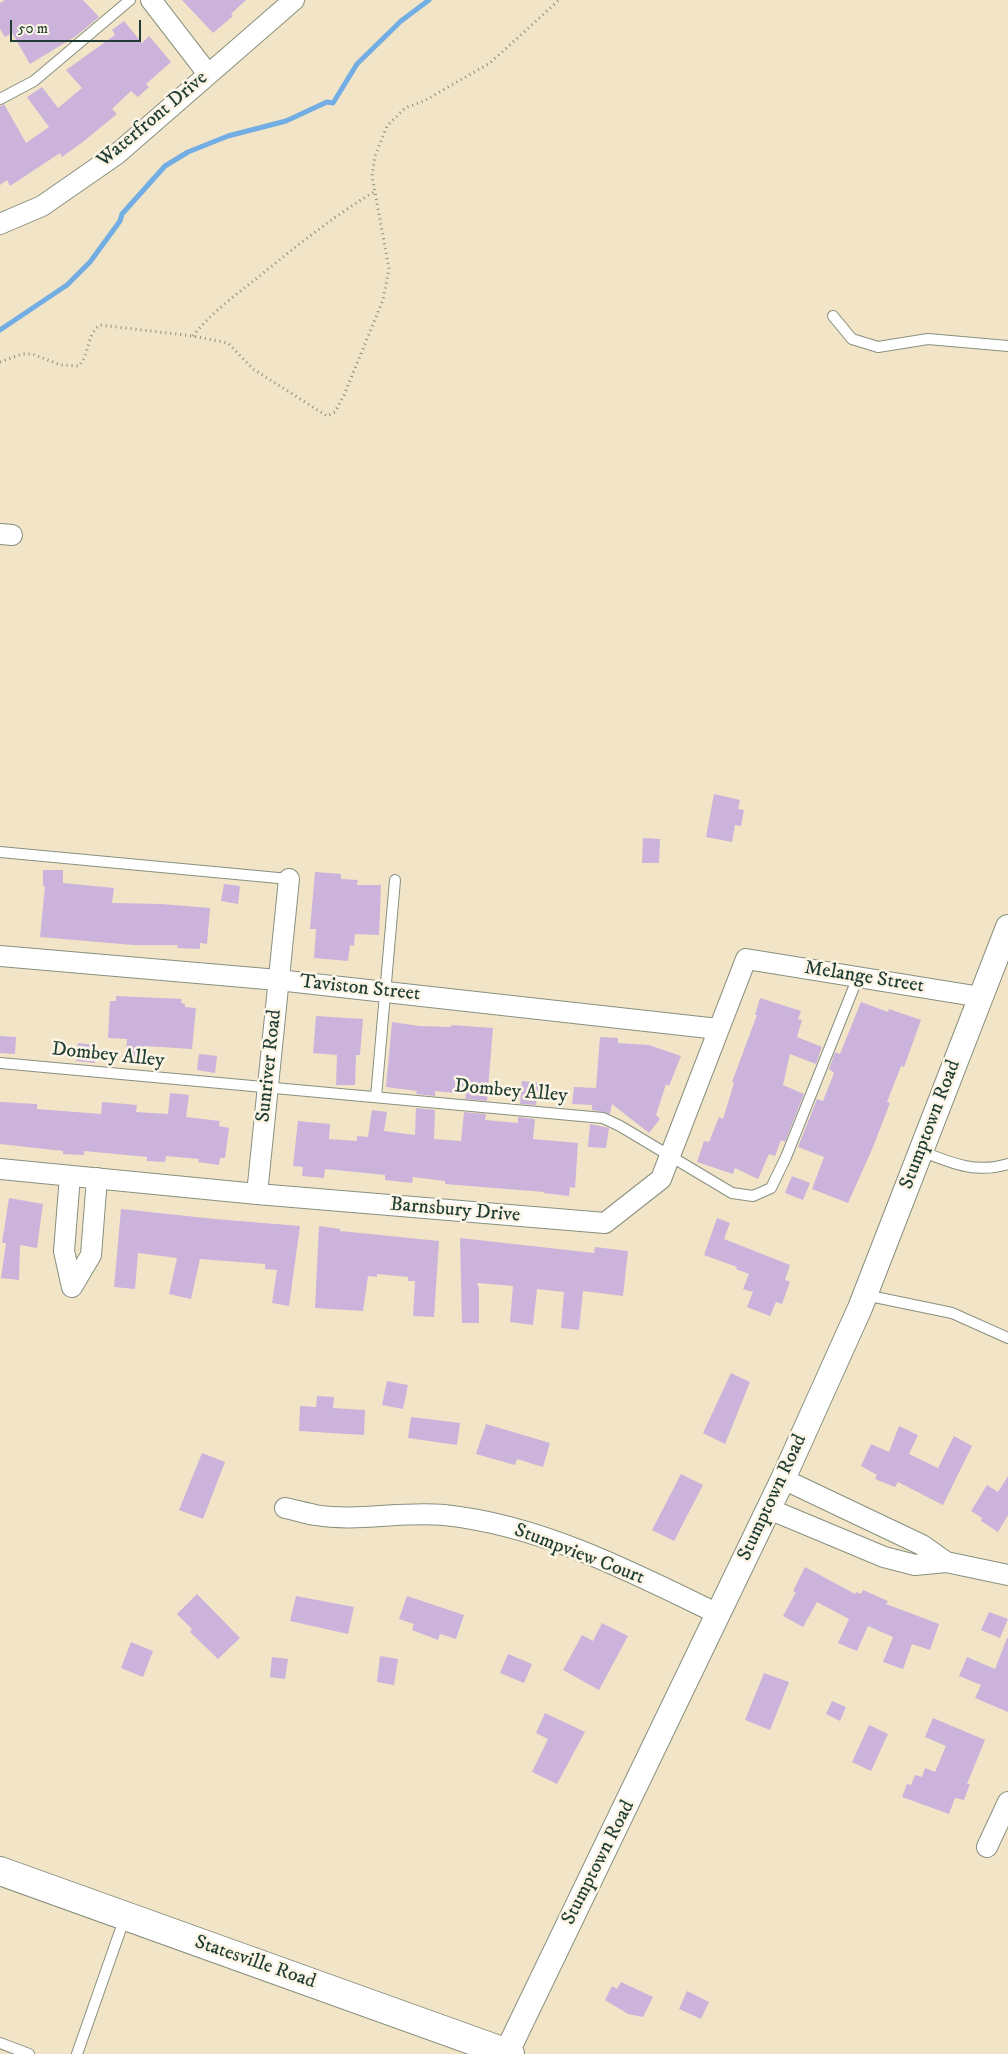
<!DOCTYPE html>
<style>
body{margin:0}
#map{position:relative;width:1008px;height:2054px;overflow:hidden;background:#f2e4c7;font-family:"IM FELL DW Pica",serif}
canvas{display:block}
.scale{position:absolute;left:10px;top:20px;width:131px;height:22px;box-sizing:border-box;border:2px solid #1f3d34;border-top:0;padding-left:6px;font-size:15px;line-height:18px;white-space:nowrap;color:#1f3d34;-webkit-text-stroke:4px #fcf5e5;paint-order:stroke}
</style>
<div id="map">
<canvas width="1008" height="2054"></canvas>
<div class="scale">50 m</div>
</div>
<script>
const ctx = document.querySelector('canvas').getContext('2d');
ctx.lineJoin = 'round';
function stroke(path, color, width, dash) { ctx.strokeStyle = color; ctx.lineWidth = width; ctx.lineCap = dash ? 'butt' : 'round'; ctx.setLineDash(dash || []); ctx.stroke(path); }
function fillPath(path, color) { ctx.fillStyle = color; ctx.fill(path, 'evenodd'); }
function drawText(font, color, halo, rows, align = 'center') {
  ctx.font = font + ' "IM FELL DW Pica",serif'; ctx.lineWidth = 5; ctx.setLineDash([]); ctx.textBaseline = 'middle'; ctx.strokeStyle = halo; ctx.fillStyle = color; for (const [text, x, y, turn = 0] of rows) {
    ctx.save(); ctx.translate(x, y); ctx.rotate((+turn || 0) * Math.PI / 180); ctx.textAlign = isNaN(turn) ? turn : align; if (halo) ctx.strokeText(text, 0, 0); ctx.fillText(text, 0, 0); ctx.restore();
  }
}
const stream = new Path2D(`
 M0 330 67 285 90 262 120 221 122 214 165 166 188 152 228 136 286 121 327 102 333 103 357 64 401 21 429 0`);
const building = new Path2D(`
 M5 0H83L99 17 76 36 30 64 12 33 5 37 0 29V3Z
 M182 0H246L231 14 233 16 213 33Z
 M124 21 142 43 149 36 171 62 146 84 149 87 138 97 131 91 112 109 117 114 84 141 62 157 60 153 10 186 7 180 0 185V106L4 104 26 143 49 127 27 97 42 87 58 108 82 88 66 70 115 35 112 30Z
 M714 794 740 800 738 809 744 810 741 826 735 825 732 842 706 837Z
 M643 838 660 839 659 863H642Z
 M43 870H63V883L114 888 112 903 161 904 210 908 207 944 200 943V949L177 948 178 945H133L40 937 45 886H43Z
 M315 872 341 874V879L358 880 357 885H381L379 935 355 934 354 946 350 945 348 961 314 958 316 929H310Z
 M224 884 240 886 238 904 221 901Z
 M116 996 182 999 181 1003 185 1004V1007L196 1008 192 1049 145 1046 143 1064 125 1063 127 1039 108 1038 110 1001H116Z
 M760 998 801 1011 798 1019 802 1020 797 1037 822 1047 816 1064 790 1054 783 1085 804 1094 785 1142 781 1140 775 1156 769 1154 758 1179 735 1168 733 1174 697 1162 704 1141 709 1142 719 1117 723 1119 734 1083 732 1082 757 1015H755Z
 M861 1002 888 1012 889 1009 921 1020 904 1067 901 1066 887 1102 890 1103 873 1147 848 1203 812 1189 824 1157 798 1147 817 1099 823 1101 834 1073 829 1069 835 1052 840 1054Z
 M316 1016 363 1019 360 1055H356L355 1085H336L337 1055 313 1053Z
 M392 1022 419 1026 451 1027V1025L493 1028 487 1101 465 1099 466 1094 435 1091V1096L416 1094 417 1091 386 1087Z
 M0 1036 16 1037 15 1054 0 1053Z
 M600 1037 618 1038V1043L649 1045 681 1056 669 1086 666 1084 656 1115 660 1119 649 1133 612 1104 610 1114 592 1110V1105L572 1104 574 1087 596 1088Z
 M78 1043 96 1045 95 1063 76 1061Z
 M199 1054 217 1056 215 1073 197 1070Z
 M522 1081 539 1083 536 1105 520 1104Z
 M170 1093 189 1095 186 1117 220 1121 219 1126 229 1128 225 1158H220L219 1165 198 1162 199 1159 166 1156 165 1162 147 1161V1157L84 1151V1155L63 1154V1151L0 1144V1102L37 1104V1109L101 1114 102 1102 137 1105 136 1112 168 1114Z
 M416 1108 435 1110 434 1139 461 1141 464 1112 486 1114 485 1120 518 1123V1117L535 1119 533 1139 578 1143 575 1188 570 1187 569 1196 544 1193V1192L445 1184V1181L413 1177 412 1183 385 1180V1175L325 1169 324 1178 302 1176 303 1167 293 1166 298 1121 330 1124 329 1139 357 1141V1136L368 1137 372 1110 387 1112 384 1131 415 1135Z
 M590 1124 609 1128 606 1148 588 1147Z
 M792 1176 810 1183 803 1200 785 1193Z
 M9 1198 43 1204 37 1248 20 1245 19 1280 1 1278 6 1243H2Z
 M121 1209 215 1219 300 1226 289 1306 272 1303 277 1270 265 1269V1264L200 1259 191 1299 169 1294 177 1258 138 1253 135 1289 114 1287Z
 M717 1218 730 1223 724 1239 790 1265 785 1280 790 1282 782 1304 776 1302 770 1316 747 1307 753 1292 743 1289 749 1274 736 1269 737 1267 704 1255Z
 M319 1226 340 1229V1231L439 1241 434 1317 413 1316 415 1281H408V1277L377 1274V1277L368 1276 363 1311 315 1308Z
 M460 1238 594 1253 595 1247 628 1251 623 1296 583 1291 579 1330 561 1328 564 1292 537 1289 533 1325 510 1322 513 1286 477 1283 479 1288V1323H462Z
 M731 1373 750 1382 725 1444 703 1433Z
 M387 1381 408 1385 403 1409 382 1405Z
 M317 1396 334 1397 333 1408 365 1410 364 1435 299 1431 300 1406 316 1407Z
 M411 1417 460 1423 457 1445 408 1438Z
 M486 1424 550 1443 543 1467 517 1459 515 1465 476 1454Z
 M899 1426 918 1435 909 1454 938 1468 954 1436 972 1446 943 1505 898 1482 895 1487 875 1479 877 1475 861 1466 871 1444 889 1452Z
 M202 1453 225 1462 203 1519 179 1510Z
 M681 1474 703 1485 674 1541 652 1530Z
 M1008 1476V1515L998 1532 981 1521 982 1518 971 1511 987 1485 998 1492Z
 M805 1567 855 1594 856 1592 861 1594 863 1590 888 1601 886 1604 939 1624 930 1650 912 1644 903 1669 883 1662 893 1637 868 1626 857 1651 838 1643 849 1619 817 1602 803 1627 783 1616 796 1592 793 1591Z
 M197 1594 240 1638 218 1659 190 1632 192 1629 177 1614Z
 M296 1596 354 1607 348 1634 290 1621Z
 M407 1596 464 1615 456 1639 440 1634 438 1640 412 1630 414 1624 399 1619Z
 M989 1612 1008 1619 1000 1638 981 1630Z
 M602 1623 628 1636 599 1690 563 1670 582 1635 593 1641Z
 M1007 1638H1008V1712L975 1698 981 1685 959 1676 967 1657 995 1669Z
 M131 1642 153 1651 143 1677 121 1668Z
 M508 1654 532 1664 524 1683 500 1673Z
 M380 1656 398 1659 394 1685 377 1682Z
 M272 1657 288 1659 285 1679 270 1677Z
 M764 1673 789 1682 770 1730 745 1720Z
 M832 1701 846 1707 840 1721 826 1714Z
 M545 1713 585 1732 557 1784 532 1772 548 1739 536 1733Z
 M933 1718 985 1740 967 1784H970L964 1800 955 1798 949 1814 902 1797 907 1784 911 1785 915 1775 922 1777 925 1768 935 1772 946 1746 925 1737Z
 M869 1725 888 1734 871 1771 852 1762Z
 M621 1982 653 1997 643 2017 628 2014 605 2000 612 1986 617 1989Z
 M687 1991 709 2002 701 2019 679 2009Z`);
const path = new Path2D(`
 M193 336C210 314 234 296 256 279 294 248 332 217 374 192
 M0 362 22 354H32L61 365 79 366C90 353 86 335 100 325L193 336 228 343 253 369 327 416 335 412 344 395 383 300 389 269 372 176 375 156 387 126 405 108 424 101 490 63 559 0`);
const service = new Path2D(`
 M0 99 34 81 130 0
 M833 316 852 339 878 347 928 339 1008 346
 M0 852 289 879
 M0 1063 603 1118 620 1126 732 1193 753 1196 771 1188 786 1157 858 977
 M376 1097 395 880
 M921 1151C951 1163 976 1174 1008 1164
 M865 1295 952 1313 1008 1338
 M0 2043 29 2054
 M77 2054 125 1917`);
const minor = new Path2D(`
 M151 0 208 74
 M0 224 42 206 117 154 294 0
 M0 534 12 535
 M0 956 278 980 718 1029
 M0 1169 257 1194 605 1223 661 1179 746 959 981 997
 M70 1176 64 1251 72 1287 91 1255 97 1178
 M257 1194 289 879
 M783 1479 922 1545 946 1562
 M285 1508C295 1510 305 1513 315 1515 357 1522 401 1511 444 1515 541 1525 632 1572 718 1614
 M769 1509 884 1557 915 1565 946 1562 1008 1575
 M987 1847 1008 1802`);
const tertiary = new Path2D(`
 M506 2054 783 1479 860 1308 1008 927`);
const primary = new Path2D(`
 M0 1871 510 2054`);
const streetNames = [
 ["Waterfront Drive",153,120,-40],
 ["Melange Street",864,978,9],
 ["Taviston Street",360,989,6],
 ["Dombey Alley",108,1056,6],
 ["Sunriver Road",270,1066,-84],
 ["Dombey Alley",511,1092,5],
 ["Stumptown Road",931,1125,-69],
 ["Barnsbury Drive",455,1211,5],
 ["Stumptown Road",773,1498,-65],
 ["Stumpview Court",579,1555,21],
 ["Stumptown Road",599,1863,-63],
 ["Statesville Road",255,1963,19]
];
stroke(stream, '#72ade3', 5);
fillPath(building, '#cbb3dc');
stroke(service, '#88907e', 12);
stroke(minor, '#88907e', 22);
stroke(tertiary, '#88907e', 26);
stroke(primary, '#88907e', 30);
stroke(path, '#88907e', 3, [1, 4]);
stroke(service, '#fff', 10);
stroke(minor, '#fff', 20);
stroke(tertiary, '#fff', 24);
stroke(primary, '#fff', 28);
drawText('20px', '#1f3d34', '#fcf5e5', streetNames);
</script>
